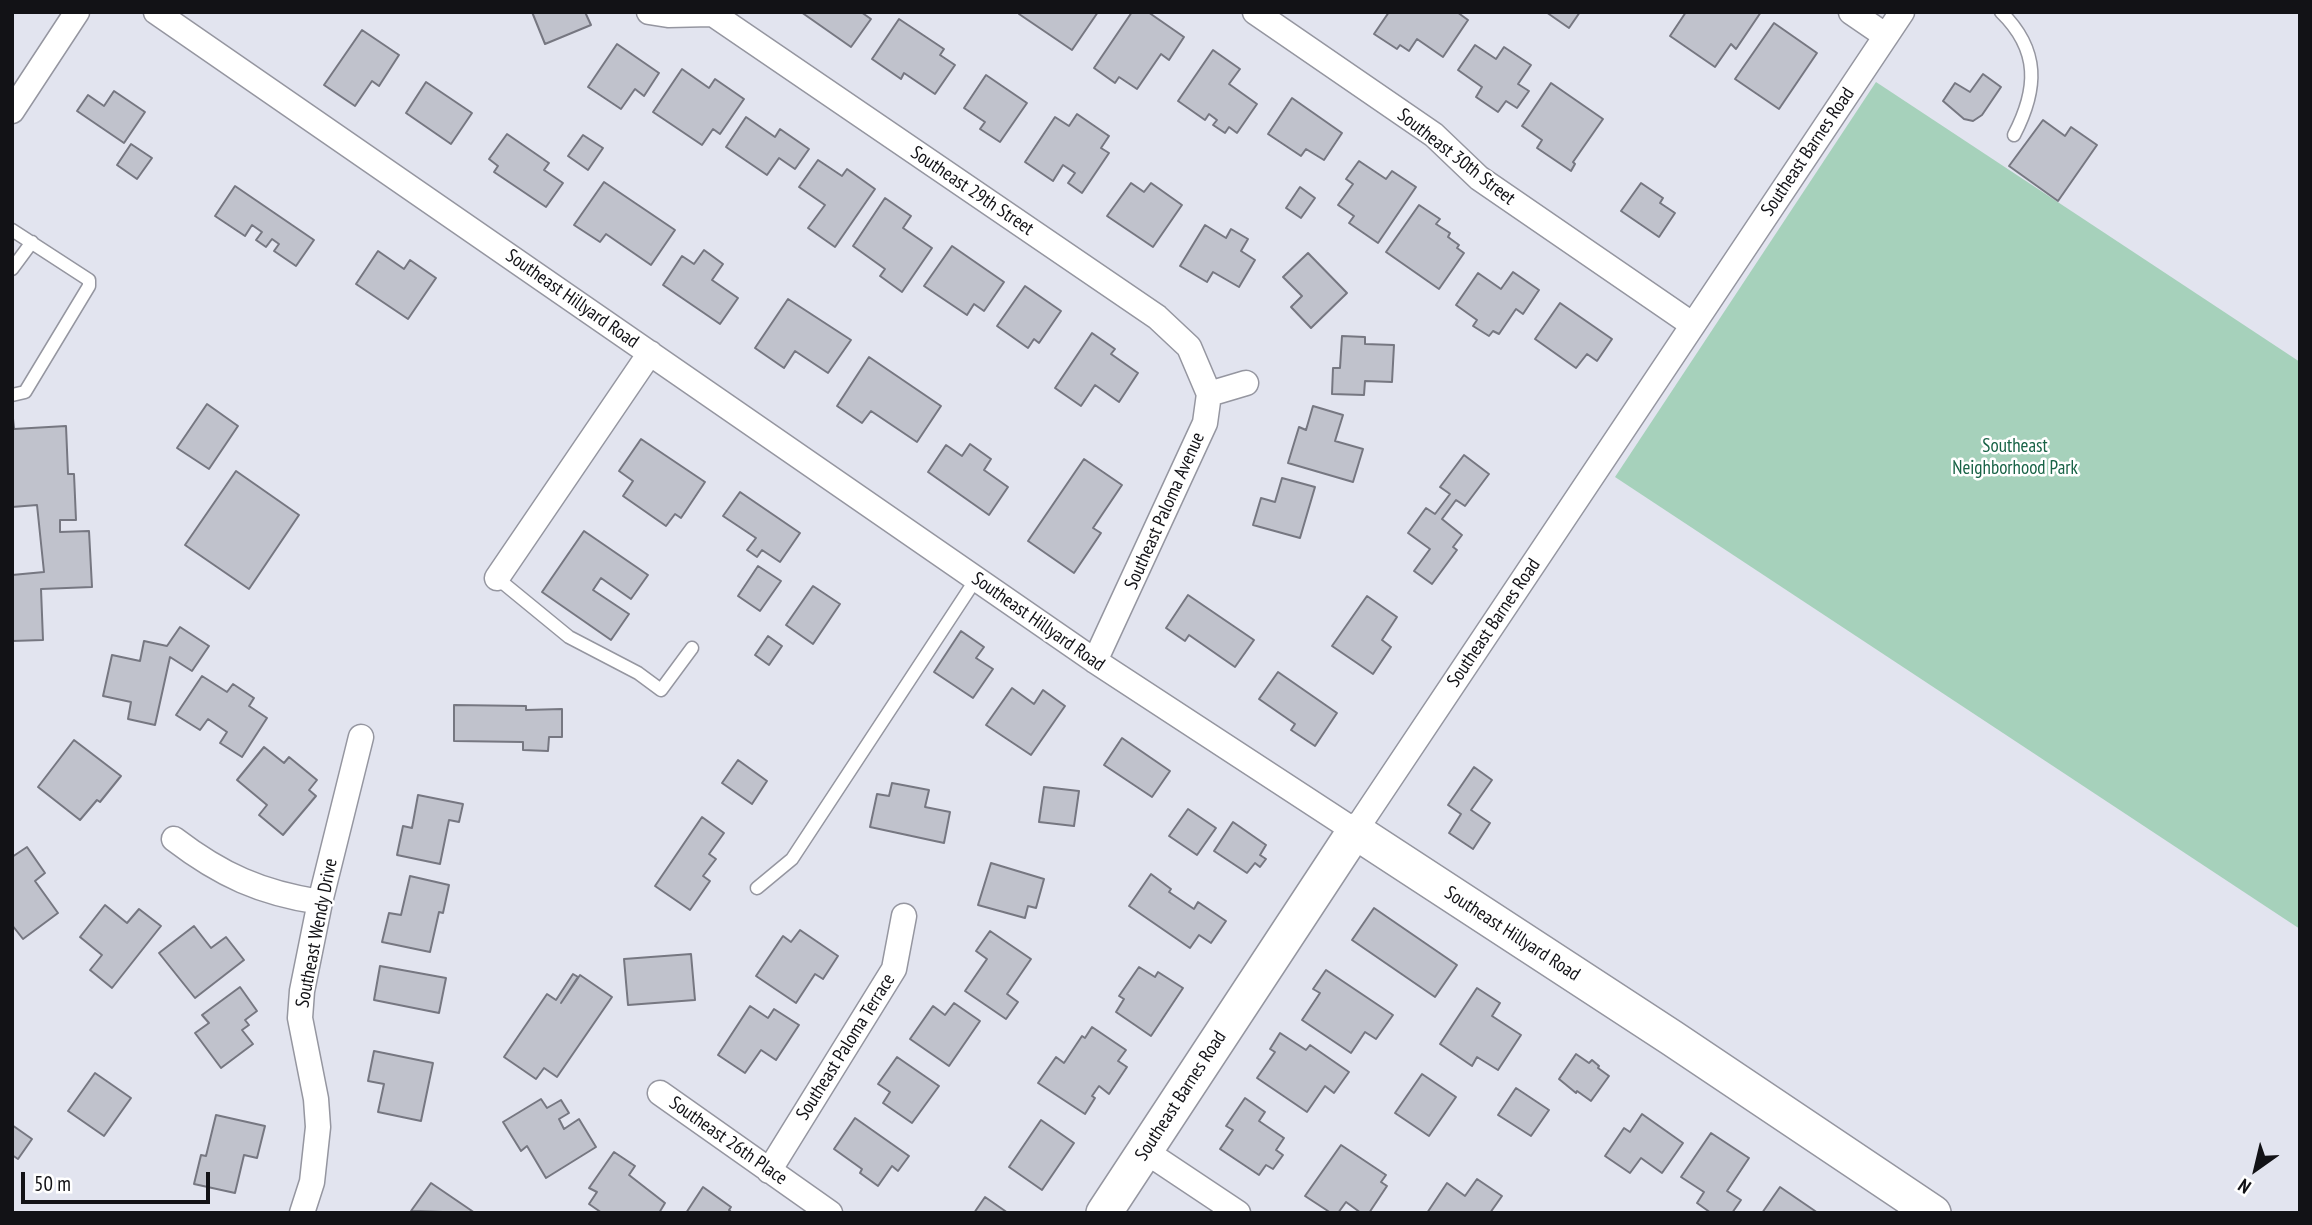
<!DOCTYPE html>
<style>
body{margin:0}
#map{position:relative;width:2312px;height:1225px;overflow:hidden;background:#e2e4ef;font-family:"PT Sans Narrow",sans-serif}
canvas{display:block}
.frame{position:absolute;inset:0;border:14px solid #121216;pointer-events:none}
.north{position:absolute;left:2221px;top:1134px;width:70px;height:70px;-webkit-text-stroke:5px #fff;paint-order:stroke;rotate:214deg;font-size:19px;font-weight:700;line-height:28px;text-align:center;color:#121216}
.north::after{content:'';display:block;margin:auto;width:24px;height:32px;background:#121216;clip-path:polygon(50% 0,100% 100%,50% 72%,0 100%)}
.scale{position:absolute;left:21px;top:1172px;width:189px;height:32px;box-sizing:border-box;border:4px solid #121216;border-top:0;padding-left:9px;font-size:21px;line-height:24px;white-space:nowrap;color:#121216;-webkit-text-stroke:5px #fff;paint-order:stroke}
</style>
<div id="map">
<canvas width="2312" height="1225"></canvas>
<div class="frame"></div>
<div class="north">N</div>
<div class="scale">50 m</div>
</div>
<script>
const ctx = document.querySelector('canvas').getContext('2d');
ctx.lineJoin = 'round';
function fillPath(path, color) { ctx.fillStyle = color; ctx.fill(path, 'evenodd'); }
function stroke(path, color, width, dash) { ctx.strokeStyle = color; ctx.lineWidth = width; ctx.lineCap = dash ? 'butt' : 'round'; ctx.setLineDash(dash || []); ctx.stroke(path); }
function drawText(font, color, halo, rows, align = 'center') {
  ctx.font = font + ' "PT Sans Narrow",sans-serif'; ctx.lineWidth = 5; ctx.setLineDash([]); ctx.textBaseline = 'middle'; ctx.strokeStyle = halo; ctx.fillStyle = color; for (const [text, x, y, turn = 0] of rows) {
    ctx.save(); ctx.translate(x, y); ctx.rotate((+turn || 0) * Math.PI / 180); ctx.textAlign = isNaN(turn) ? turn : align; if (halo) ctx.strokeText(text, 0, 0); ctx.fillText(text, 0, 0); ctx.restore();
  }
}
const green = new Path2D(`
 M1876 82 2300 362V929L1615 477Z`);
const building = new Path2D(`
 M532 12H585L591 25 545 44Z
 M801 12H861L871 19 851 47Z
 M1020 12H1098L1072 50 1019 14Z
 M1132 12H1148L1184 37 1169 60 1161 54 1137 89 1119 77 1115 83 1094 68Z
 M1389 12H1457L1468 20 1443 57 1417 39 1409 51 1400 45 1397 49 1374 34Z
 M1546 12H1580L1569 28Z
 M1686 12H1761L1736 49 1731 44 1715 67 1670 36Z
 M899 19 944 49 940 55 955 65 935 94 904 73 901 79 872 59Z
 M1774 23 1817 53 1779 109 1735 79Z
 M362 30 399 55 379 86 372 81 355 106 324 85Z
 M617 44 659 73 644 96 635 89 621 109 588 87Z
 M1475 45 1496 59 1504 47 1531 65 1518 84 1529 91 1517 108 1506 101 1498 112 1476 97 1482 87 1458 70Z
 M1213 50 1240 69 1229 84 1257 104 1237 133 1229 127 1225 133 1213 125 1217 120 1209 114 1205 120 1178 101Z
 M682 69 709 88 715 79 744 99 720 134 713 129 702 145 653 112Z
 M1983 74 2001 87 1982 115 1973 121 1964 119 1943 101 1955 83 1970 92Z
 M986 75 1027 103 1000 142 980 129 985 122 964 108Z
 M426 82 472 113 451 144 406 113Z
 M1551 83 1603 119 1573 162 1575 164 1571 171 1537 148 1542 140 1522 126Z
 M114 91 145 112 124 143 77 111 88 95 104 106Z
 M1292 98 1342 133 1324 160 1306 149 1301 156 1268 134Z
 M1077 114 1109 136 1101 148 1109 153 1082 193 1068 183 1075 173 1063 165 1053 181 1025 162 1055 117 1069 126Z
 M746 117 775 137 780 129 809 149 795 169 779 158 767 175 726 147Z
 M2043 120 2065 136 2071 127 2097 145 2058 201 2009 166Z
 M507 134 549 163 544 170 563 183 546 207 494 172 498 166 489 159Z
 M583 135 603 148 588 170 568 156Z
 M131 144 152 158 137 179 117 165Z
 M818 160 842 176 847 169 875 189 835 247 808 228 825 205 799 187Z
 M1359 161 1386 179 1392 171 1416 187 1378 243 1349 223 1354 216 1338 205 1353 184 1346 179Z
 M604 182 675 230 651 265 606 234 600 242 574 225Z
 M1131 183 1144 192 1151 183 1182 205 1153 247 1107 216Z
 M1641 183 1663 198 1660 203 1675 213 1659 237 1621 211Z
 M235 186 314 240 296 266 274 251 279 244 272 239 266 247 256 240 262 232 252 225 245 236 215 216Z
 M1300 187 1315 198 1301 218 1286 208Z
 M885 198 911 216 903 228 932 248 902 292 880 276 885 269 853 246Z
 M1419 205 1440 219 1436 224 1450 233 1448 237 1459 245 1457 248 1464 253 1439 289 1386 252Z
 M1205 225 1226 238 1231 229 1248 239 1241 251 1255 260 1239 287 1213 272 1207 282 1180 266Z
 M952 246 1004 282 984 311 974 304 967 315 924 286Z
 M704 250 723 264 712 280 738 298 720 324 663 285 682 256 694 264Z
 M378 251 404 269 410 260 436 278 408 319 356 284Z
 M1308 253 1347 293 1311 328 1291 307 1302 296 1283 277Z
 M1513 272 1539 290 1523 314 1516 309 1499 334 1493 331 1489 336 1473 326 1477 320 1456 305 1478 273 1501 289Z
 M1025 286 1061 311 1039 343 1034 339 1028 348 997 326Z
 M788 299 851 340 828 373 795 351 784 368 755 348Z
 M1560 303 1612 339 1597 361 1587 354 1576 368 1535 339Z
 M1092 333 1115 349 1111 354 1138 373 1119 402 1095 385 1081 406 1055 388Z
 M1342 336 1365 337V344L1394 345 1392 382 1365 381 1364 395 1332 394 1333 368H1340Z
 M869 357 941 406 917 442 871 411 862 423 837 406Z
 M207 404 238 426 209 469 177 448Z
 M1313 406 1343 415 1335 441 1363 449 1353 482 1288 463 1299 427 1306 430Z
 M12 408 14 429 66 426 68 474H74L76 520H60V532L89 531 92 587 41 589 43 640 12 641V575L44 572 37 505 12 507Z
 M641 439 705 482 681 518 675 514 666 526 623 496 633 481 619 471Z
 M970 444 991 459 984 470 1008 487 989 515 928 472 946 445 962 456Z
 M1464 455 1489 474 1465 506 1456 500 1442 519 1462 535 1453 547 1457 550 1432 584 1414 571 1430 549 1408 533 1426 508 1435 514 1450 494 1440 487Z
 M1084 459 1122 485 1093 528 1101 533 1074 573 1028 541Z
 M236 471 299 515 249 589 185 545Z
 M1282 478 1315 487 1300 538 1253 525 1261 498 1275 502Z
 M740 492 800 533 780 562 762 550 757 557 747 550 756 538 723 516Z
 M584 531 648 575 631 599 601 578 593 590 629 614 611 640 542 592Z
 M758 566 781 581 760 611 738 596Z
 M813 586 840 604 813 644 786 625Z
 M1188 595 1254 640 1235 667 1189 635 1185 641 1166 628Z
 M1367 596 1397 617 1382 640 1391 647 1373 674 1332 646Z
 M180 627 209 646 192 671 170 657 155 725 128 719 131 702 103 696 112 655 140 661 144 641 167 646Z
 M961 631 984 647 976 658 993 669 973 698 934 672Z
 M768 636 782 646 769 665 755 655Z
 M1278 672 1337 713 1315 746 1291 730 1295 724 1259 699Z
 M202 676 227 692 233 684 254 698 249 706 267 718 242 757 220 743 227 732 208 719 200 730 176 715Z
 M1012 688 1034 704 1043 690 1065 706 1031 755 986 725Z
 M454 705 526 706V710L562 709V737H549L548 751 523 750V742L454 741Z
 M1122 738 1170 771 1152 797 1104 765Z
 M74 740 121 776 100 802 97 800 80 820 38 787Z
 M264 747 284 763 289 757 317 780 309 790 316 796 283 835 259 815 267 805 237 780Z
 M738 760 767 781 752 804 722 783Z
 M1474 767 1492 780 1471 810 1490 823 1473 849 1449 833 1461 814 1448 805Z
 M892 783 929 790 925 807 950 812 944 843 870 827 877 794 889 796Z
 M1044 787 1079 791 1074 826 1039 822Z
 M418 795 463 804 459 822 449 820 440 864 397 855 403 826 412 828Z
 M1188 809 1216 828 1197 855 1169 836Z
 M702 817 724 833 709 854 716 859 703 876 710 881 690 910 655 886Z
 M1233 822 1266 845 1260 855 1266 859 1260 867 1255 863 1247 873 1214 851Z
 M27 847 45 873 35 881 58 913 23 939 12 925V857Z
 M991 863 1044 879 1036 908 1028 906 1025 918 978 905Z
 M1151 874 1171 889 1169 892 1194 909 1198 902 1226 921 1211 943 1199 935 1190 948 1129 906Z
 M410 876 449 885 443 913 439 912 430 952 382 942 389 913 401 915Z
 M105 905 127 923 139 909 161 926 112 988 90 970 102 955 80 937Z
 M1374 908 1457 965 1435 997 1352 940Z
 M194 926 211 948 226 937 244 960 195 998 159 953Z
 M800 930 838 956 823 979 815 974 796 1003 756 976 783 936 791 942Z
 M990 931 1031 959 1007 994 1018 1002 1006 1019 965 991 987 959 976 951Z
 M691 954 695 1000 628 1005 624 959Z
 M380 966 446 978 439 1013 374 1000Z
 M1139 967 1155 977 1158 972 1183 988 1151 1036 1116 1012 1124 999 1119 996Z
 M1326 970 1393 1015 1376 1039 1365 1032 1351 1053 1302 1020 1320 993 1313 989Z
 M573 974 578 977 561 1003 580 975 612 997 557 1077 544 1068 536 1079 504 1057 547 994 556 1000Z
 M240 987 257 1011 245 1020 249 1025 242 1030 253 1044 221 1068 195 1033 209 1023 202 1015Z
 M1477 988 1500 1003 1492 1016 1521 1035 1498 1070 1477 1057 1472 1066 1440 1044Z
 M954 1003 980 1021 949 1066 910 1039 933 1006 945 1015Z
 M750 1006 768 1018 774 1009 799 1025 776 1060 761 1050 745 1073 718 1055Z
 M1092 1027 1126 1050 1118 1061 1127 1067 1109 1094 1099 1086 1092 1096 1095 1098 1085 1114 1038 1083 1056 1057 1064 1063 1082 1036 1085 1038Z
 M1280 1033 1306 1050 1310 1045 1349 1072 1334 1093 1325 1086 1307 1112 1257 1078 1275 1052 1270 1049Z
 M374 1051 433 1063 421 1121 378 1112 384 1084 368 1081Z
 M1576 1054 1589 1063 1592 1060 1599 1066 1598 1068 1609 1076 1591 1101 1577 1091 1576 1093 1559 1079Z
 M897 1057 939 1086 912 1123 883 1103 890 1092 878 1084Z
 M95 1073 131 1098 104 1136 68 1111Z
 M1422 1074 1456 1097 1429 1136 1395 1113Z
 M1516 1088 1549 1110 1531 1136 1498 1115Z
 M1245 1098 1265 1112 1259 1121 1284 1138 1276 1150 1283 1155 1273 1169 1266 1165 1259 1175 1220 1149 1233 1130 1226 1126Z
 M541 1099 547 1108 561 1100 569 1113 559 1119 564 1129 579 1119 596 1147 546 1178 527 1146 521 1151 503 1122Z
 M1642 1114 1683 1143 1662 1173 1641 1158 1630 1173 1605 1156 1624 1128 1630 1132Z
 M216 1115 265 1126 257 1158 244 1155 235 1193 194 1184 201 1155 206 1156Z
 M855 1118 909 1156 898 1171 892 1166 878 1186 860 1173 862 1169 834 1149Z
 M1041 1120 1074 1143 1042 1190 1009 1167Z
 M12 1125 32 1139 18 1159 12 1155Z
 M1711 1133 1749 1158 1727 1191 1741 1200 1732 1213H1711L1697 1203 1704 1192 1681 1177Z
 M1341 1145 1386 1175 1381 1182 1387 1186 1369 1213H1361L1346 1202 1338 1213H1331L1305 1196Z
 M614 1152 635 1166 629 1175 665 1203 659 1213H602L589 1204 597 1192 589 1188Z
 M1477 1179 1502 1196 1490 1213H1427L1447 1183 1465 1196Z
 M431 1183 475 1213 411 1211Z
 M703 1187 731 1207 729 1210 732 1213H686Z
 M1780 1187 1818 1213H1762Z
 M985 1197 1008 1213H974Z`);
const lane = new Path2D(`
 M2001 12C2040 50 2038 89 2014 135
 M12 230 89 280V286L25 392 12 395
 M12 269 32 242
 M497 578 569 637 638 673 661 690 692 648
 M757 888 792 859 976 579`);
const street = new Path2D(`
 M156 12 1095 661 1355 831 1902 12
 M649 12 668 15 711 14
 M710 12 1157 317 1189 347 1209 394
 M1255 12 1434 135 1479 178 1693 325
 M1851 12 1886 36
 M12 111 77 12
 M1209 394 1246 383
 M497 578 650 353
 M1095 661 1205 423 1209 394
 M174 839C221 875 261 893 320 902
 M660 1093 830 1213
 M1145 1151 1238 1213
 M769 1171 894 969 904 916
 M302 1213 312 1182 318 1127 316 1099 300 1018 302 991 320 902 361 737`);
const secondary = new Path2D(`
 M1104 1213 1355 831 1672 1038 1933 1213`);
const streetNames = [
 ["Southeast Barnes Road",1808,152,-56],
 ["Southeast 30th Street",1456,157,38],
 ["Southeast 29th Street",972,191,34],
 ["Southeast Hillyard Road",572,299,35],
 ["Southeast Paloma Avenue",1165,511,-66],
 ["Southeast Hillyard Road",1038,622,35],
 ["Southeast Barnes Road",1494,623,-56],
 ["Southeast Wendy Drive",317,933,-79],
 ["Southeast Hillyard Road",1512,934,33],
 ["Southeast Paloma Terrace",846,1047,-58],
 ["Southeast Barnes Road",1181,1096,-57],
 ["Southeast 26th Place",728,1141,35]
];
const parkNames = [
 ["Southeast",2015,447],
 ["Neighborhood Park",2015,469]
];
fillPath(green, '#a6d1bb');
fillPath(building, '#c0c2cc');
stroke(building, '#767781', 2);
stroke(lane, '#9596a0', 15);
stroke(street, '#9596a0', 27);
stroke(secondary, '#9596a0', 38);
stroke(lane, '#fff', 12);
stroke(street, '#fff', 24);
stroke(secondary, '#fff', 35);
drawText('19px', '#121216', '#fff', streetNames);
drawText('19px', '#186346', '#fff', parkNames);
</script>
